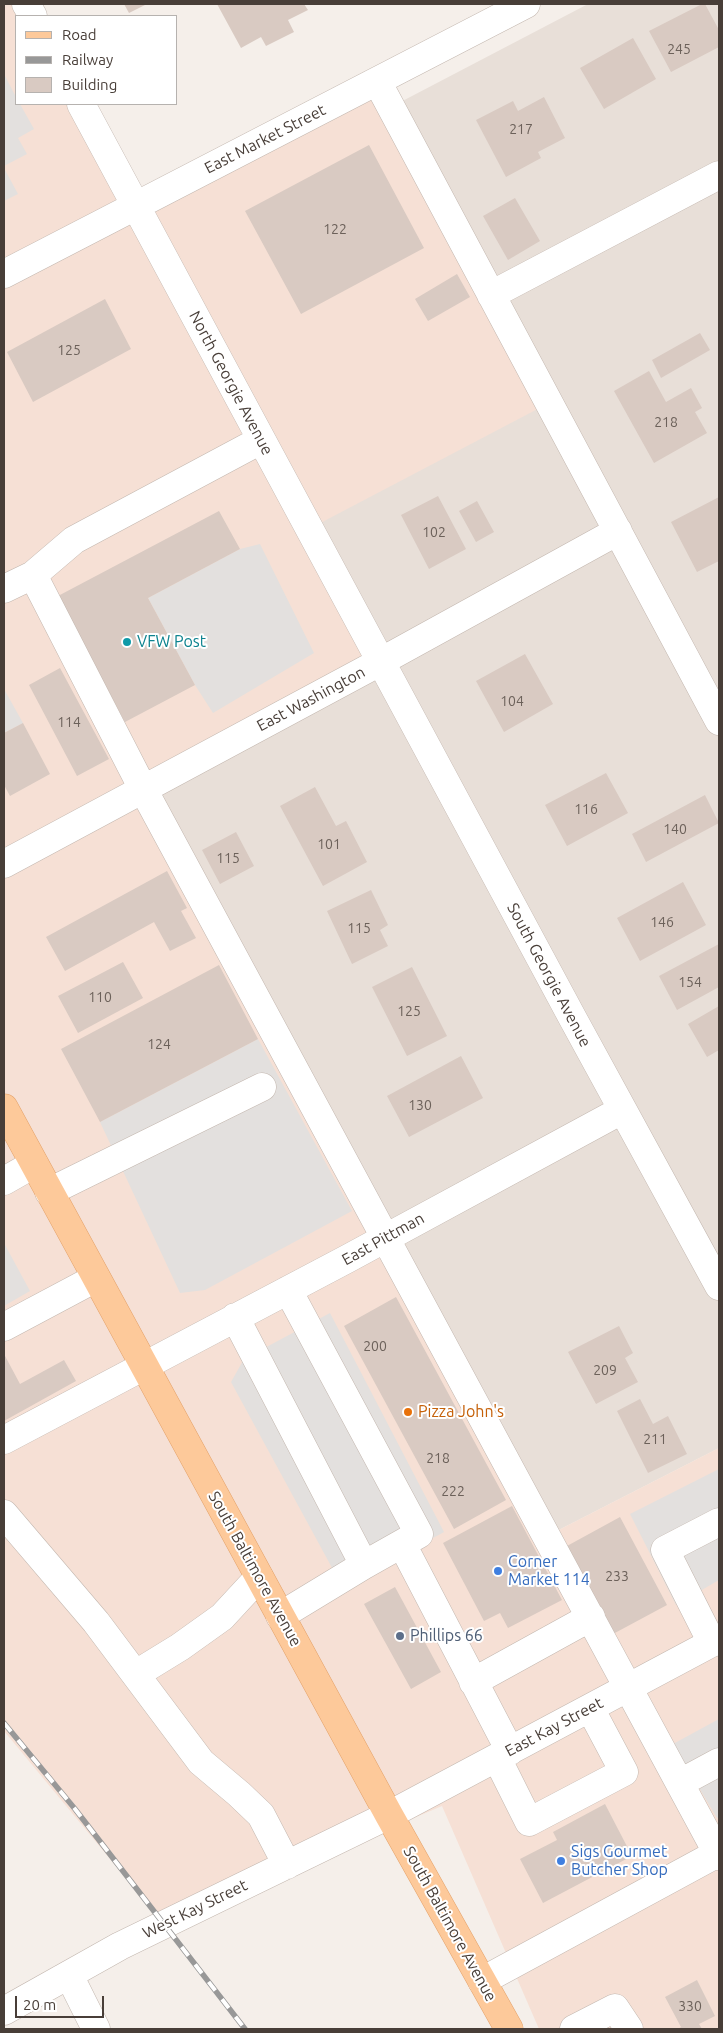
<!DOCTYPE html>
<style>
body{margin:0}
#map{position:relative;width:723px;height:2033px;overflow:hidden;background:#f5efea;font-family:Ubuntu,sans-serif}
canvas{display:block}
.frame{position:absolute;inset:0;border:5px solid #483e38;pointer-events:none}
.legend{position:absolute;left:15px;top:15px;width:162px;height:90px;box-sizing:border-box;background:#fff;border:1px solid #b6b2af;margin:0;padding:6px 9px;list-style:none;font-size:15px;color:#483e38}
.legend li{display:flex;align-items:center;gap:10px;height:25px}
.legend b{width:25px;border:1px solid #b6b2af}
.scale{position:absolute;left:15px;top:1996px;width:89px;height:22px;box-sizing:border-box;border:2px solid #483e38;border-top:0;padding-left:6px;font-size:15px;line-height:18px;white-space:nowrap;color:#483e38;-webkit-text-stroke:4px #fff;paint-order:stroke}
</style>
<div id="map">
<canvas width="723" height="2033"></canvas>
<div class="frame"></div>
<ul class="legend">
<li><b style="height:6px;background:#fdc99a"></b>Road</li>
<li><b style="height:6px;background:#989898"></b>Railway</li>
<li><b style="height:14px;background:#d9cac2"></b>Building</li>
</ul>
<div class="scale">20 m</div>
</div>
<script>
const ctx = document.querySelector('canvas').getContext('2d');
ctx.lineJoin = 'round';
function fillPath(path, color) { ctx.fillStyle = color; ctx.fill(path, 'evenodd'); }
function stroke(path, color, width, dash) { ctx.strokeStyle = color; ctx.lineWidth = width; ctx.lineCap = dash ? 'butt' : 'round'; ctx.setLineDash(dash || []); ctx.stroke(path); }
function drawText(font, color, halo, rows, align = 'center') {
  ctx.font = font + ' Ubuntu,sans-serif'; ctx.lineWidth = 4; ctx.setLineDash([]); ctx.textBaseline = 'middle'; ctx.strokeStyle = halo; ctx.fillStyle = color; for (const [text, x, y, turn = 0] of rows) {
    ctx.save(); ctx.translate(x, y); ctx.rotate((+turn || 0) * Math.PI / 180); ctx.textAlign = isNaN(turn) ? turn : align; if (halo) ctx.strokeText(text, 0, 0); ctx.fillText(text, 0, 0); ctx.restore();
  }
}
const residential = new Path2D(`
 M588 4H719V1448L547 1536 143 789 309 529 391 107Z`);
const commercial = new Path2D(`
 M4 4H26L33 16H16V104H81L136 206 377 81 549 403 309 529 380 662 143 790 547 1536 719 1448V2029H539L442 1806 164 1924 4 1731Z`);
const parking = new Path2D(`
 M4 74 16 97V104H20L34 129 18 138 27 154 4 166Z
 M4 168 18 194 4 201Z
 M260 544 314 653 213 713 195 685 148 598 240 549Z
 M4 689 23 723 4 733Z
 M258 1039 352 1211 205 1290 180 1293 100 1122Z
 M4 1243 30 1291 4 1306Z
 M330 1313 444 1532 343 1588 231 1382 244 1359Z
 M719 1469V1580L676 1605 630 1514Z
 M719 1719V1817L717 1818 673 1744Z`);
const building = new Path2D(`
 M124 4H147L129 13Z
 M217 4H304L308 10 288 20 294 32 266 46 261 37 241 48Z
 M702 4H705L719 30V47L671 72 649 31Z
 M633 38 656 79 604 109 580 68Z
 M544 97 565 138 538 152 541 158 506 177 476 120 513 101 518 111Z
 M369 145 424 248 301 314 245 211Z
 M515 198 540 241 508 260 483 216Z
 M457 274 470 297 428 321 415 299Z
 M105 299 131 349 33 402 7 352Z
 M700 333 710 350 661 378 652 360Z
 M649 371 666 402 691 388 702 408 695 412 707 433 654 463 614 391Z
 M438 496 466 549 429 569 401 515Z
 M719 497V561L697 572 671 522Z
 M477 501 494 532 476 542 459 511Z
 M219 511 240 549 148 598 195 685 125 722 58 596Z
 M525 654 553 704 504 732 476 681Z
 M60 668 109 759 77 776 29 685Z
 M23 723 50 774 10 796 4 785V733Z
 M606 773 628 813 567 846 545 805Z
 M315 787 336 826 346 821 367 862 323 886 280 806Z
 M705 795 719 823 646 862 632 834Z
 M236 832 254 866 220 884 202 850Z
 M167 871 187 908 181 911 196 938 170 951 154 922 65 971 46 937Z
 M683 882 706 925 640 961 617 918Z
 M371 890 388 925 380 930 388 946 352 964 327 911Z
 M719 944V987L677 1010 659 976Z
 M123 962 143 998 78 1033 58 996Z
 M219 965 258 1039 100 1122 61 1049Z
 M412 967 447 1036 407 1056 372 987Z
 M719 1006V1050L707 1057 688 1024Z
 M461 1056 483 1098 409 1137 387 1096Z
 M396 1297 506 1500 454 1529 344 1326Z
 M619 1326 633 1353 625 1358 638 1382 596 1404 568 1352Z
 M4 1354 20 1384 64 1360 76 1381 4 1421Z
 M640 1399 653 1424 668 1416 687 1454 648 1473 617 1411Z
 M512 1506 562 1600 508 1628 500 1613 484 1621 443 1543Z
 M620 1517 667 1605 613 1634 567 1546Z
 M395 1587 441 1672 411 1689 364 1604Z
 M605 1804 632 1856 543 1903 520 1859 557 1840 553 1832Z
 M697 1980 715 2016 699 2024 702 2029H678L681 2027 665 1997Z`);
const minor = new Path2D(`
 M26 4 33 16
 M377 81 719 721
 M81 104 572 1017 719 1286
 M4 274 526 4
 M491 295 719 175
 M33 575 74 540 261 440
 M4 589 33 575 143 789 719 1856
 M4 864 380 662 618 531
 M4 1181 34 1164
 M49 1192 262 1087
 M235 1317 364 1565 419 1534 288 1290
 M4 1327 96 1278
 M4 1440 347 1259 622 1110
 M4 1514 96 1622 201 1762 239 1794 261 1815 287 1865
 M402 1544 510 1751
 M280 1616 364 1565
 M712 1643 665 1550 719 1522
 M136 1674 180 1647 222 1617 259 1577
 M473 1682 591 1617
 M497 1758 529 1822 624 1772 590 1708
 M680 1783 719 1762
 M69 1975 96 2029
 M482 1981 718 1853
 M4 2011 120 1946 389 1815 719 1639
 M574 2029 615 2008 629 2029`);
const major = new Path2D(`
 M4 1108 389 1815 509 2029`);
const rail = new Path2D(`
 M4 1723 75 1809 245 2029`);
const markers = [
 [127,642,5,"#0f9aa8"],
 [408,1412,5,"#e8710a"],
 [498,1571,5,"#3f7fe0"],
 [400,1636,5,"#5c6f8a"],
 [561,1861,5,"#3f7fe0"]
];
const numberNames = [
 ["245",679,49],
 ["217",521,129],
 ["122",335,229],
 ["125",69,350],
 ["218",666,422],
 ["102",434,532],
 ["104",512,701],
 ["114",69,722],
 ["116",586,809],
 ["140",675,829],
 ["101",329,844],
 ["115",228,858],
 ["146",662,922],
 ["115",359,928],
 ["154",690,982],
 ["110",100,997],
 ["125",409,1011],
 ["124",159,1044],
 ["130",420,1105],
 ["200",375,1346],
 ["209",605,1370],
 ["211",655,1439],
 ["218",438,1458],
 ["222",453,1491],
 ["233",617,1576],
 ["330",690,2006]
];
const streetNames = [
 ["East Market Street",265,139,-27],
 ["North Georgie Avenue",231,383,62],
 ["East Washington",311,699,-28],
 ["South Georgie Avenue",549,975,62],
 ["East Pittman",383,1239,-29],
 ["South Baltimore Avenue",255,1569,61],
 ["East Kay Street",554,1727,-28],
 ["West Kay Street",195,1909,-26],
 ["South Baltimore Avenue",450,1924,61]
];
const cultureNames = [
 ["VFW Post",137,642]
];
const foodNames = [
 ["Pizza John's",418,1412]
];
const shopNames = [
 ["Corner",508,1562],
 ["Market 114",508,1580],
 ["Sigs Gourmet",571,1852],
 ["Butcher Shop",571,1870]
];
const serviceNames = [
 ["Phillips 66",410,1636]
];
fillPath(residential, '#e8dfd8');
fillPath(commercial, '#f6e0d5');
fillPath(parking, '#e3e0de');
fillPath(building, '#d9cac2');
stroke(minor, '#c3b7af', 29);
stroke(major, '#e3a169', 29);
stroke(minor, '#fff', 28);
stroke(major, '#fdc99a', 28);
stroke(rail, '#989898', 5.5);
stroke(rail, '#fff', 4, [11]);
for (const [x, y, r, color] of markers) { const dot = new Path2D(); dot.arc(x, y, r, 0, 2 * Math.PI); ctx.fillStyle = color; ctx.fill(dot); stroke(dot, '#fff', 2); }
drawText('14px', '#6c615a', null, numberNames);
drawText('16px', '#483e38', '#fff', streetNames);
drawText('16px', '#0d838f', '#fff', cultureNames, 'left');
drawText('16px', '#c56008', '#fff', foodNames, 'left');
drawText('16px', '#366cbe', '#fff', shopNames, 'left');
drawText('16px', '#4e5e75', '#fff', serviceNames, 'left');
</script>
